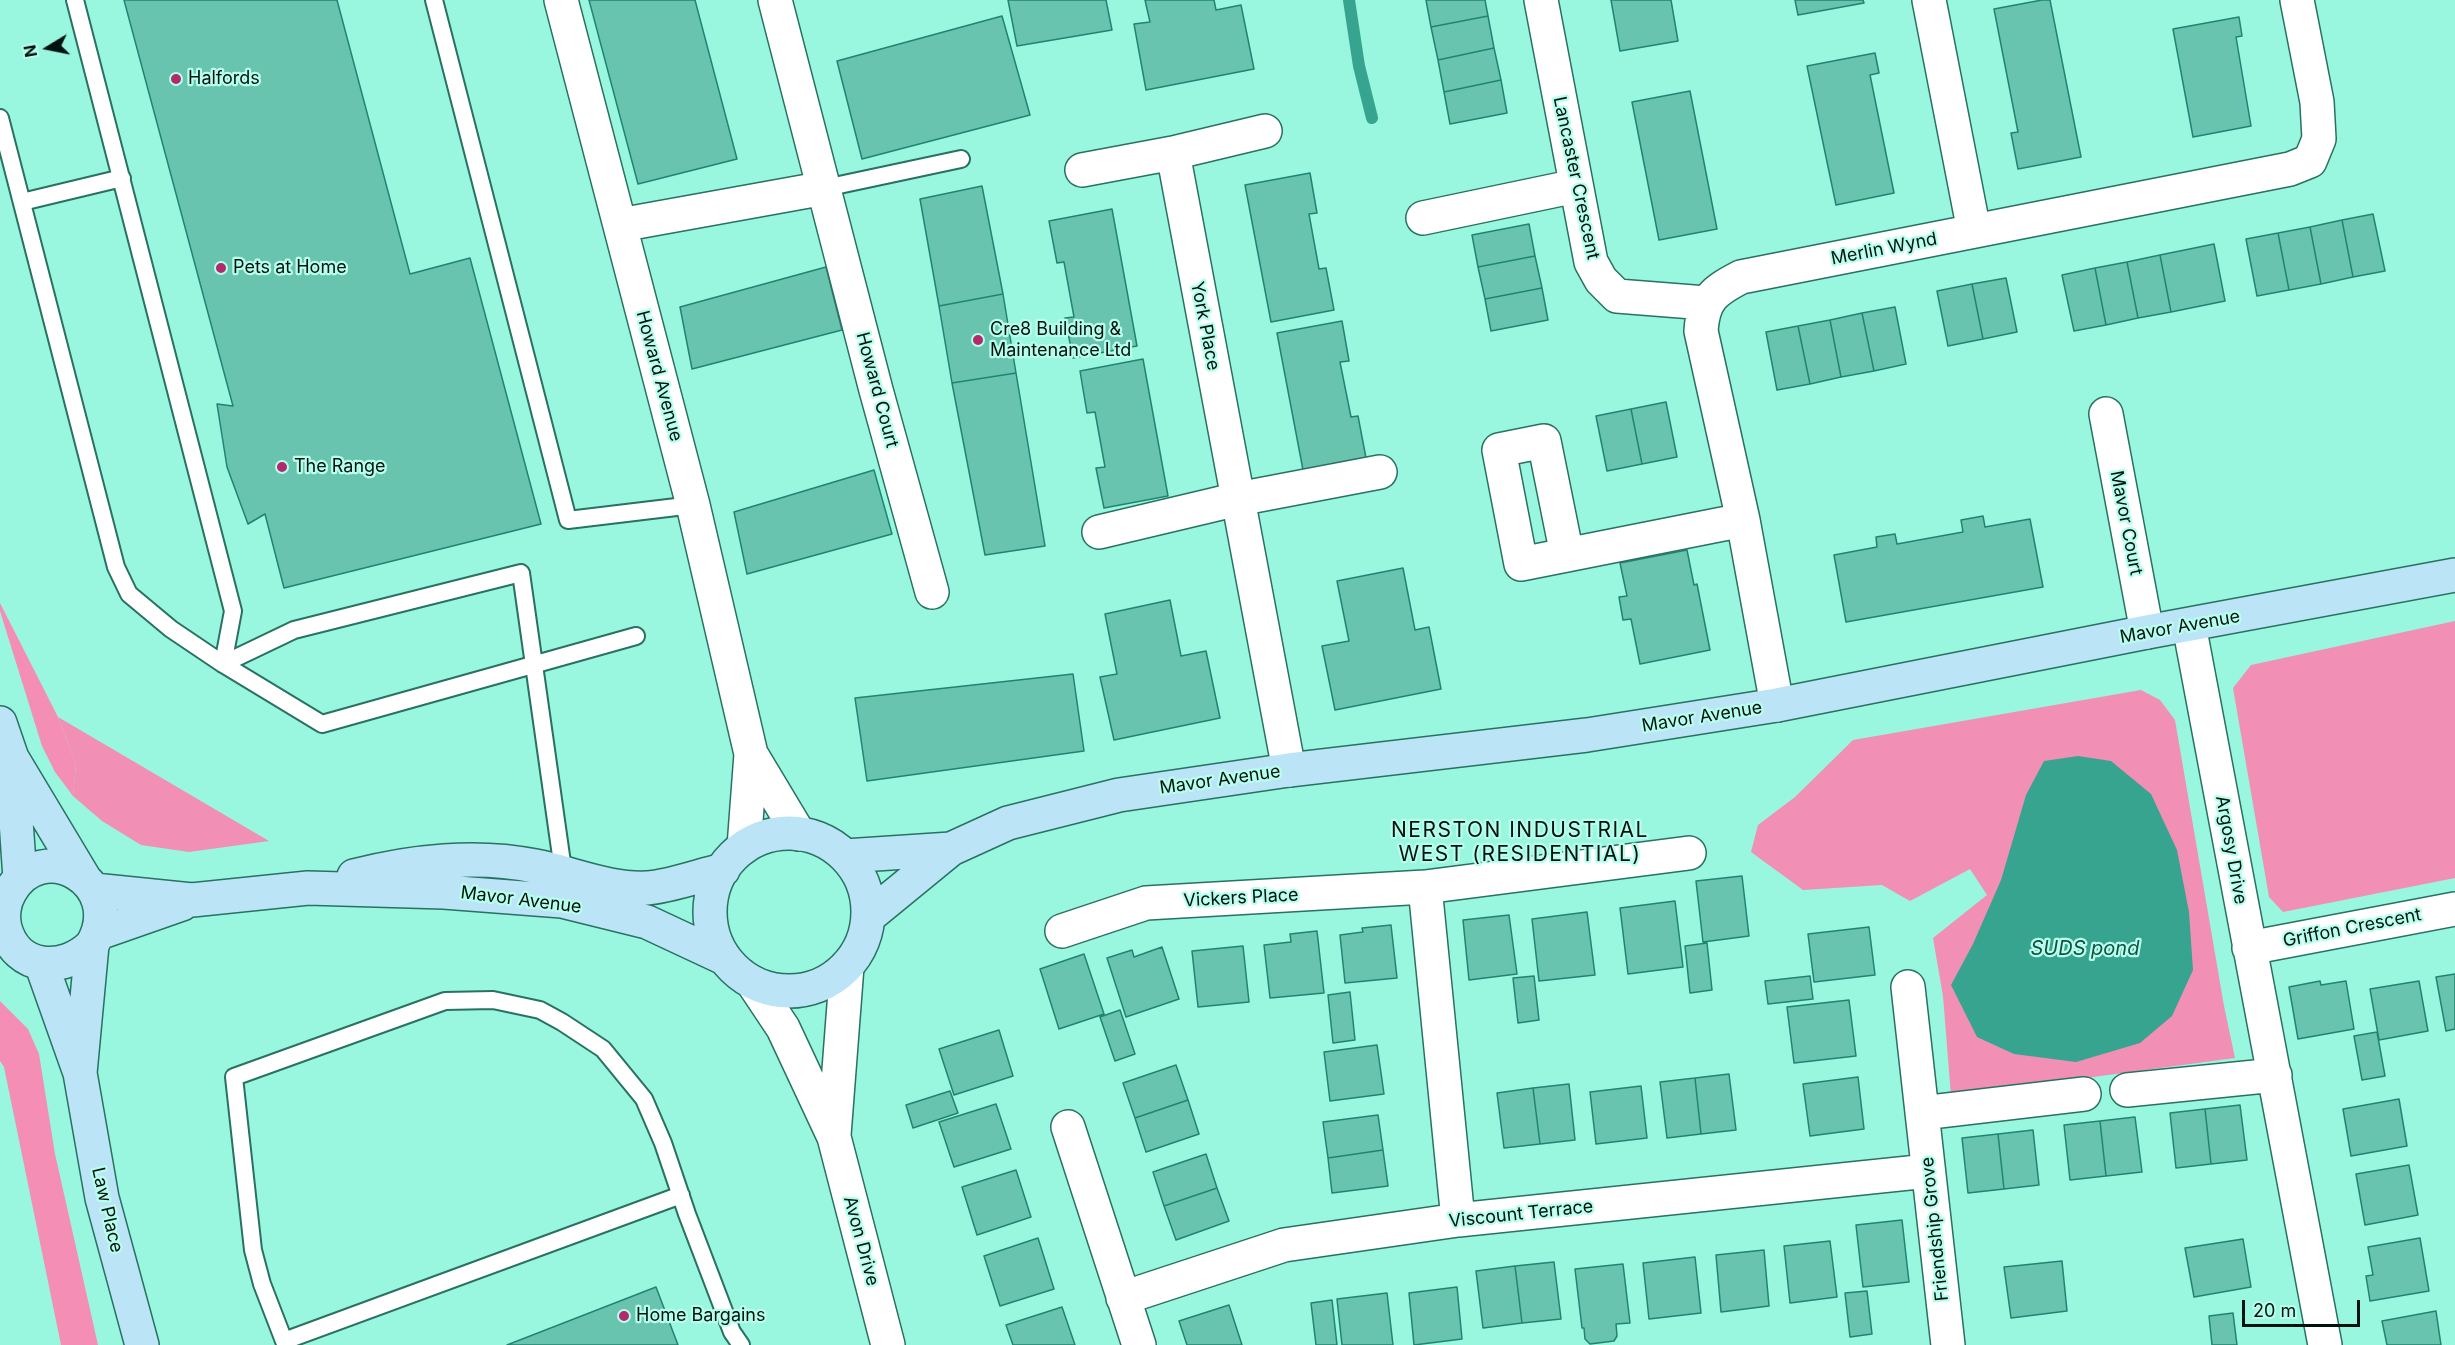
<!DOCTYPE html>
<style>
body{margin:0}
#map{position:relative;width:2455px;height:1345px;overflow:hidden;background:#99f6df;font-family:Inter,sans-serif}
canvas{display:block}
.north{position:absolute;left:18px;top:18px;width:60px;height:60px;-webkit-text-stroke:4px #b7ffec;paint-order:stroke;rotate:260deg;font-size:16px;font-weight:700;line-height:24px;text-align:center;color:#00130e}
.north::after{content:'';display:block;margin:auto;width:21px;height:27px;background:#00130e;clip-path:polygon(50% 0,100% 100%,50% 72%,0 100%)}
.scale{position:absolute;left:2242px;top:1300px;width:118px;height:27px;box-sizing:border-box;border:3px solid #00130e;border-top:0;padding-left:8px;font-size:18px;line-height:21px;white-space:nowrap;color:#00130e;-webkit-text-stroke:4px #b7ffec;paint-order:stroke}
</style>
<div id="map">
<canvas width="2455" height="1345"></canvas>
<div class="north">N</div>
<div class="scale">20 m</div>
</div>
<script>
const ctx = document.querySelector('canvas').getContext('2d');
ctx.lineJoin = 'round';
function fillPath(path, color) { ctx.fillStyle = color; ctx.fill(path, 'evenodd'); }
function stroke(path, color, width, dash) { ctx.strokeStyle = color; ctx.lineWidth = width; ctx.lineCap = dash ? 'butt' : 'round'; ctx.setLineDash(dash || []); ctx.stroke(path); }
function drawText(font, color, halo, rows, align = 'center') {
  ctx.font = font + ' Inter,sans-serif'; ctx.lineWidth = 4.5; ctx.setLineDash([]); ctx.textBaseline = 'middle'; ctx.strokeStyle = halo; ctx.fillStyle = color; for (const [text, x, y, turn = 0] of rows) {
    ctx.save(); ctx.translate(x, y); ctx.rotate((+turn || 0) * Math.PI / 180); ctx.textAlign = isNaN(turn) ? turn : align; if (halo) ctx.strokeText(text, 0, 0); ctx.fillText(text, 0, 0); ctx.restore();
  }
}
const green = new Path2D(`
 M2455 621V878L2283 912 2269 897 2233 688 2251 665Z
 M2141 690 2160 700 2175 720 2224 1006 2235 1058 1951 1096 1943 996 1933 938 1987 895 1970 869 1910 901 1882 885 1803 890 1751 852 1758 825 1795 797 1853 740Z
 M58 717 269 841 189 852 141 845 102 821 73 796 76 764Z`);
const forest = new Path2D(`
 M0 603 58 717 76 764 73 796 55 772 42 746 0 611Z
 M0 1001 28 1029 39 1054 55 1154 98 1345H61L4 1067 0 1061Z`);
const water = new Path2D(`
 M2078 756 2111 761 2151 794 2177 850 2189 912 2193 970 2172 1016 2140 1043 2076 1062 2014 1054 1977 1037 1951 985 1973 944 2001 880 2026 795 2044 761Z`);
const stream = new Path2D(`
 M1349 0 1359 66 1372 118`);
const building = new Path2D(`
 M124 0H337L410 274 470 258 541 524 284 588 265 514 248 524 227 467 217 404 233 406Z
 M589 0H695L737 159 638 184Z
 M1008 0H1106L1112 30 1017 46Z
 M1145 0H1214L1216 10 1241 5 1254 69 1146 90 1134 24 1150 22Z
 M1426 0H1485L1488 16 1431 27Z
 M1611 0H1671L1678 41 1620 51Z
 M1795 0H1863L1864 3 1798 15Z
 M2042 0H2050L2081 157 2018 169 2011 133 2018 132 1994 9Z
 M1002 16 1030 115 862 159 837 61Z
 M1488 16 1494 48 1438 60 1431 27Z
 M2239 17 2242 36 2236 37 2251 126 2193 137 2173 29Z
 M1494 48 1501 80 1444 92 1438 60Z
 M1875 53 1879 73 1870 75 1894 193 1836 205 1807 66Z
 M1501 80 1507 113 1450 124 1444 92Z
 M1690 91 1717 229 1659 240 1632 102Z
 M1310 173 1317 213 1309 214 1319 269 1326 268 1334 310 1271 322 1245 185Z
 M982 186 1003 294 939 306 920 199Z
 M1112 209 1137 346 1073 358 1065 318 1074 317 1064 262 1057 263 1049 221Z
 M2373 214 2385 271 2353 277 2342 220Z
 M2342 220 2353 277 2321 284 2310 227Z
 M1529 224 1535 256 1478 267 1472 235Z
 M2310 227 2321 284 2289 290 2278 233Z
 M2278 233 2289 290 2257 296 2246 239Z
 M2214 244 2225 301 2171 312 2160 255Z
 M2160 255 2171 312 2138 318 2127 262Z
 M1535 256 1542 288 1485 299 1478 267Z
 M2127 262 2138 318 2106 325 2095 268Z
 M826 267 842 330 692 369 680 307Z
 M2095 268 2106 325 2074 331 2062 275Z
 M2006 278 2017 332 1983 339 1972 284Z
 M1972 284 1983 339 1948 346 1937 291Z
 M1542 288 1548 320 1491 331 1485 299Z
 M1003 294 1016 373 952 383 939 306Z
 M1895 307 1906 364 1874 371 1862 313Z
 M1862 313 1874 371 1841 377 1830 320Z
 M1830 320 1841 377 1810 384 1798 326Z
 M1342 321 1349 361 1340 362 1351 417 1358 416 1366 458 1303 470 1277 333Z
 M1798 326 1810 384 1777 390 1766 332Z
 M1143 359 1168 496 1104 508 1096 468 1105 467 1095 412 1087 413 1080 371Z
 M1016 373 1045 546 985 555 952 383Z
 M1666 402 1677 457 1642 464 1631 409Z
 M1631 409 1642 464 1607 471 1596 416Z
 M874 470 892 534 747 574 734 512Z
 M1983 516 1985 527 2030 519 2043 587 1846 622 1834 555 1877 547 1876 537 1895 534 1897 544 1963 532 1961 520Z
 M1687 550 1694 585 1697 584 1710 650 1640 664 1631 619 1623 620 1619 597 1627 596 1620 563Z
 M1403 568 1415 630 1429 627 1441 689 1335 710 1322 646 1349 641 1337 581Z
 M1170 600 1181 656 1206 651 1220 718 1114 740 1100 677 1117 674 1105 614Z
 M1073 674 1084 751 867 781 855 698Z
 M1742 876 1749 936 1703 942 1696 881Z
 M1675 901 1683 967 1628 974 1620 908Z
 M1587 912 1595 975 1539 981 1532 919Z
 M1509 915 1517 974 1469 980 1463 920Z
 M1391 925 1397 978 1345 983 1340 935 1363 932 1362 928Z
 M1869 927 1875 975 1814 982 1808 934Z
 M1317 931 1324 993 1270 998 1264 945 1291 942 1290 934Z
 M1707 943 1712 990 1690 993 1685 946Z
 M1243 946 1249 1002 1198 1007 1192 951Z
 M1162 947 1179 999 1126 1017 1107 958 1132 950 1134 957Z
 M1084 954 1104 1014 1059 1029 1040 969Z
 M2455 974V1029L2446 1031 2436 977Z
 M1534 976 1539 1020 1518 1023 1513 978Z
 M1810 976 1813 999 1768 1004 1765 981Z
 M2320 981 2321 985 2346 981 2354 1029 2298 1039 2289 987Z
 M2419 981 2428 1031 2379 1040 2370 989Z
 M1350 992 1355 1040 1333 1043 1328 995Z
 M1849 1000 1856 1056 1794 1063 1787 1007Z
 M1120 1010 1135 1054 1115 1061 1100 1017Z
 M999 1030 1013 1076 954 1095 939 1049Z
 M2377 1032 2385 1076 2362 1080 2354 1036Z
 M1377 1045 1384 1094 1330 1101 1324 1052Z
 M1176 1065 1188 1100 1135 1118 1123 1083Z
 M1729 1074 1736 1130 1701 1134 1695 1078Z
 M1858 1077 1864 1129 1810 1136 1803 1084Z
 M1695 1078 1701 1134 1667 1138 1660 1082Z
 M1569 1084 1575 1140 1540 1144 1533 1088Z
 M1641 1086 1647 1138 1596 1144 1590 1092Z
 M1533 1088 1540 1144 1504 1148 1497 1093Z
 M950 1091 958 1113 913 1128 906 1105Z
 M2399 1099 2407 1146 2351 1156 2343 1109Z
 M1188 1100 1199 1134 1146 1152 1135 1118Z
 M996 1104 1011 1149 954 1167 939 1122Z
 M2240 1105 2247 1160 2211 1164 2205 1109Z
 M2205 1109 2211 1164 2176 1168 2170 1113Z
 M1378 1115 1383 1150 1328 1158 1323 1122Z
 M2135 1117 2142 1172 2106 1176 2100 1121Z
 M2100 1121 2106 1176 2070 1180 2064 1125Z
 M2033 1130 2039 1185 2004 1189 1998 1134Z
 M1998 1134 2004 1189 1968 1193 1962 1138Z
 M1383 1150 1388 1186 1332 1193 1328 1158Z
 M1206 1154 1217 1188 1164 1206 1153 1172Z
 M2409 1165 2418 1215 2365 1225 2356 1174Z
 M1016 1170 1031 1217 977 1235 962 1187Z
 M1217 1188 1229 1221 1176 1240 1164 1206Z
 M1902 1220 1909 1282 1863 1287 1856 1225Z
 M1038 1238 1054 1289 1000 1306 984 1256Z
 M2420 1238 2429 1291 2370 1301 2366 1276 2373 1275 2368 1247Z
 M2243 1239 2251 1287 2194 1297 2185 1248Z
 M1830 1241 1837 1297 1790 1303 1784 1246Z
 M1764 1250 1769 1306 1721 1312 1716 1255Z
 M1695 1257 1701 1313 1649 1319 1643 1263Z
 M2062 1261 2067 1311 2011 1318 2004 1267Z
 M1554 1262 1561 1319 1522 1323 1515 1266Z
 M1623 1264 1630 1323 1616 1324 1617 1336 1614 1341 1590 1344 1585 1339 1584 1328H1582L1575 1269Z
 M1515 1266 1522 1323 1483 1328 1476 1271Z
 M656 1287 678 1345H507Z
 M1457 1287 1462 1339 1414 1345 1409 1293Z
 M1867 1291 1872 1334 1850 1337 1845 1293Z
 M1387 1293 1393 1345H1342L1337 1299Z
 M1332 1300 1337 1345H1316L1311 1303Z
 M1229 1305 1242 1345H1187L1179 1321Z
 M1062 1307 1075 1345H1013L1006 1325Z
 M2436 1311 2441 1345H2387L2382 1321Z
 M2233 1313 2237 1345H2212L2209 1316Z`);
const lane = new Path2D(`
 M75 0 233 611 223 664
 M434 0 568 520 693 505
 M0 118 116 567 129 594 171 629 223 664 322 724 636 636
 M825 188 961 159
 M22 202 122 178
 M223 664 294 630 521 573 564 877
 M681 1195 284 1341 262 1284 253 1250 234 1077 445 1001 493 1000 540 1010 562 1022 603 1049 644 1099 663 1143 687 1214 732 1332 741 1345`);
const street = new Path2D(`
 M561 0 693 505 751 754 744 847
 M775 0 876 390 932 592
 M1541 0 1591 262 1601 280 1617 296 1706 303
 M1929 0 1974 231
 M1173 153 1289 770
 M1082 170 1173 153 1265 131
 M1423 218 1576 186
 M620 225 825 188
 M2106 414 2147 632
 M1099 532 1238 499 1380 472
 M1567 555 1544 441 1499 450 1521 564 1743 520
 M2189 625 2325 1345
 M1777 705 1743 520 1701 331C1703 299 1714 291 1741 277L2290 169 2310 161 2319 139 2317 102 2297 0
 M751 754 799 834
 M1425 887 1458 1220
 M1062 931 1146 903 1425 887 1689 853
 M2249 948 2455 909
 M753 983 783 1028 834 1137 888 1345
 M1908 987 1948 1345
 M2127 1090 2275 1075
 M1922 1113 2084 1094
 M1068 1127 1139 1345
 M834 1135 847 966
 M1123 1298 1284 1245 1458 1220 1928 1171`);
const secondary = new Path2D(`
 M0 723 12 758 84 878
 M12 762 20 879
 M710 912a79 79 0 1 1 158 0a79 79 0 1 1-158 0Z
 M845 856 951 849
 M354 876C411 861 477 854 535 866 572 873 609 890 647 888 668 887 701 875 723 870
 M94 890 192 900 308 888 444 892 562 901 647 922 724 958
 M868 917 951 849 1008 823 1119 795 1289 770 1587 735 1777 705 2147 632 2455 575
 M99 933 182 904
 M41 963 80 1073 102 1198 142 1345
 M80 1073 92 945C128 883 42 834 10 892 4 902 2 916 5 928 17 971 64 973 92 945`);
const markers = [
 [176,79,6,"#b22a6b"],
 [221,268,6,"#b22a6b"],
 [978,340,6,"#b22a6b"],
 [282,467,6,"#b22a6b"],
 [624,1316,6,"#b22a6b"]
];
const poiNames = [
 ["Halfords",188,79],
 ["Pets at Home",233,268],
 ["Cre8 Building &",990,330],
 ["Maintenance Ltd",990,351],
 ["The Range",294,467],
 ["Home Bargains",636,1316]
];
const streetNames = [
 ["Lancaster Crescent",1576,178,78],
 ["Merlin Wynd",1884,249,-11],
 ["York Place",1205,326,79],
 ["Howard Avenue",659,376,75],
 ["Howard Court",877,390,75],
 ["Mavor Court",2126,523,79],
 ["Mavor Avenue",2180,627,-10],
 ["Mavor Avenue",1702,717,-9],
 ["Mavor Avenue",1220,780,-8],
 ["Argosy Drive",2231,850,80],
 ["Vickers Place",1241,898,-3],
 ["Mavor Avenue",521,900,7],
 ["Griffon Crescent",2352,928,-11],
 ["Law Place",107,1210,77],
 ["Viscount Terrace",1521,1214,-6],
 ["Friendship Grove",1935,1229,-96],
 ["Avon Drive",861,1241,75]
];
const waterNames = [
 ["SUDS pond",2085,949]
];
const quarterNames = [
 ["NERSTON INDUSTRIAL",1520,831],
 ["WEST (RESIDENTIAL)",1520,855]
];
fillPath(green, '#f190b4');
fillPath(forest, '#f48eb4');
fillPath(water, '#36a48e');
stroke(stream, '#36a48e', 12);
fillPath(building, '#68c4af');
stroke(building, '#1f8572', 1.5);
stroke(lane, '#297162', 20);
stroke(street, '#297162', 36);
stroke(secondary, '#297162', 36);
stroke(lane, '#fff', 16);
stroke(street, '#fff', 33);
stroke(secondary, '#bbe4f7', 33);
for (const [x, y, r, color] of markers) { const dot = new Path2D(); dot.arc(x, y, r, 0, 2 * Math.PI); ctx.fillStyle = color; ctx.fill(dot); stroke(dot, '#b7ffec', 2); }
drawText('18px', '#00130e', '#b7ffec', poiNames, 'left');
drawText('18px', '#00130e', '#b7ffec', streetNames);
drawText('italic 20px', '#145145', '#b7ffec', waterNames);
ctx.letterSpacing = '1.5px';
drawText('21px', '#00130e', '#b7ffec', quarterNames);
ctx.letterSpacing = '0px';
</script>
